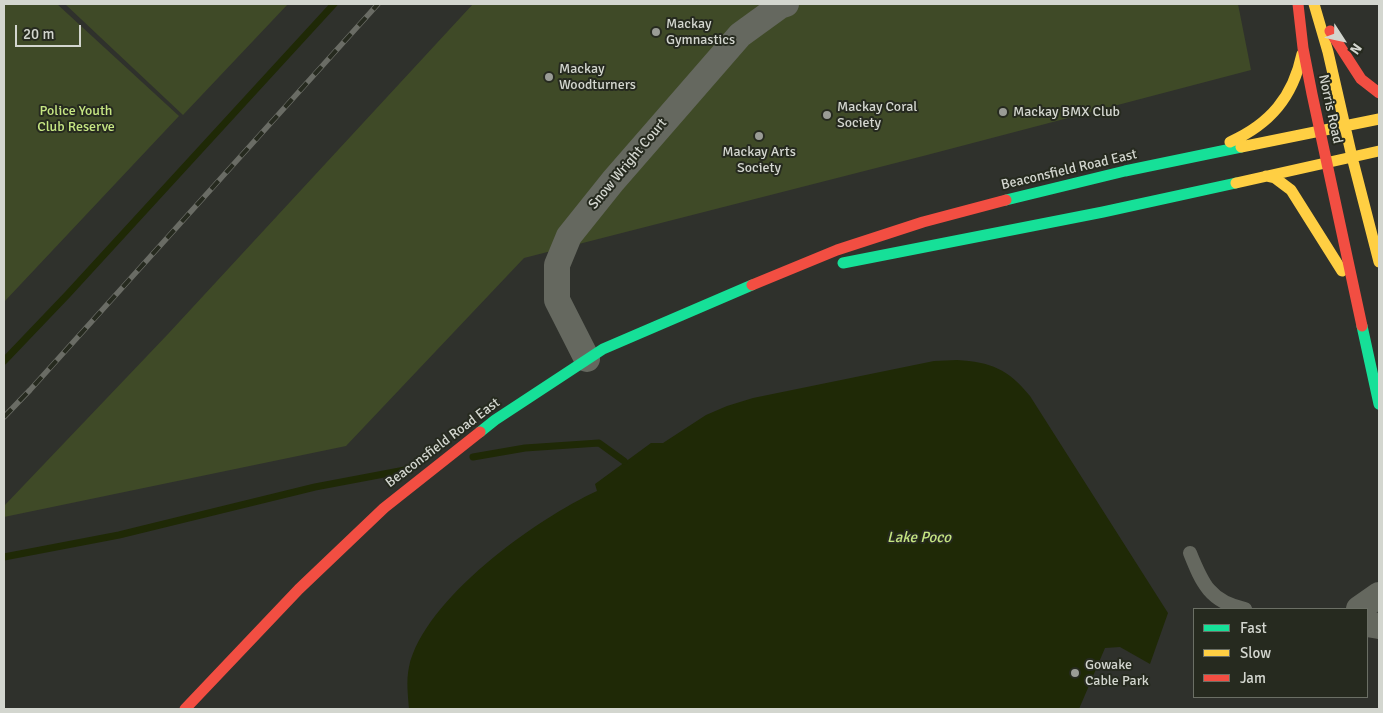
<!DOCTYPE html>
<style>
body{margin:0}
#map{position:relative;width:1383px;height:713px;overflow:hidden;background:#2f312c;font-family:Signika,sans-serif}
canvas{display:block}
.frame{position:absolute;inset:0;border:5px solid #d3d6cf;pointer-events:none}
.legend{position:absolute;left:1193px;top:608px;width:175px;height:90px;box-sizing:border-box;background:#262a1f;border:1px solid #6b6f65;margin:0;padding:6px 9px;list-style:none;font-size:15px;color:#d3d6cf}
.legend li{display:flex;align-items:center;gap:10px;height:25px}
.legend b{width:25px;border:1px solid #6b6f65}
.north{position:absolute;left:1318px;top:15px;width:50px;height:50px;-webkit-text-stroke:4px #262a1f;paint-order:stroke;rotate:125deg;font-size:14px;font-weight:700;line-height:20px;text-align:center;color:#d3d6cf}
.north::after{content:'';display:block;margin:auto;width:18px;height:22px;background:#d3d6cf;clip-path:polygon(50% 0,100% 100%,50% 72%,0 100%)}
.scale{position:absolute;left:15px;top:25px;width:66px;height:22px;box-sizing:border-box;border:2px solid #d3d6cf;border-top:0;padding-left:6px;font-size:15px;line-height:18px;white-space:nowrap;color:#d3d6cf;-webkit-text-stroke:4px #262a1f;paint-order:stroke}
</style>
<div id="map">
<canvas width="1383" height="713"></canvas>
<div class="frame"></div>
<ul class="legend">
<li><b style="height:6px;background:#16e098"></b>Fast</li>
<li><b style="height:6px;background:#ffcf43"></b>Slow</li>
<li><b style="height:6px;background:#f24e42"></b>Jam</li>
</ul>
<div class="north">N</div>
<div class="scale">20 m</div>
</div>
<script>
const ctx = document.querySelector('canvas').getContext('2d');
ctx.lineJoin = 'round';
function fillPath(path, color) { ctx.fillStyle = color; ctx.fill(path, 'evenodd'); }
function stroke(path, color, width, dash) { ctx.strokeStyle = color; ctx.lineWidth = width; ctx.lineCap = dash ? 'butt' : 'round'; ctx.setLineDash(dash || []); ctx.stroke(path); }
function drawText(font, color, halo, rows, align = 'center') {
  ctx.font = font + ' Signika,sans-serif'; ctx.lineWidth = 4; ctx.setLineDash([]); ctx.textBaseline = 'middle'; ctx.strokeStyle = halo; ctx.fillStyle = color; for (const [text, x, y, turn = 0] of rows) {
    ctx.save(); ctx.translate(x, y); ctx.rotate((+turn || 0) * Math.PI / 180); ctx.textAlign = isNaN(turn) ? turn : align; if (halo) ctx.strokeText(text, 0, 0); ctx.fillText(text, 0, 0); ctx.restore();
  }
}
const green = new Path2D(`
 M4 4H57L179 116 4 302Z
 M65 4H288L183 115Z
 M473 4H1238L1251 70 927 155 524 258 346 446 4 517V506L168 334Z`);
const water = new Path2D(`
 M957 360C991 362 1008 369 1030 396L1168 613 1150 664 1120 647 1105 648 1079 709H409C408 695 406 681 409 667 424 599 536 519 597 491L595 484 651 443H663L706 415 727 406 753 398 934 361Z`);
const stream = new Path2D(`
 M4 361 68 294 334 4
 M473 457 525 448 599 443 624 461
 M4 557 119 535 315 487 405 470`);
const lane = new Path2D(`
 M1190 553C1202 583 1210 602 1245 609`);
const street = new Path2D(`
 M587 359 557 300V265L569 236 613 181 740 35 780 6 786 4
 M1359 609 1379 595
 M1367 624 1379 626`);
const fast = new Path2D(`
 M1006 200 1125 171 1241 147
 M843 263 1103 212 1236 183
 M1362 326 1379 404
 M480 432 495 420 603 349 752 285`);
const slow = new Path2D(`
 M1314 4 1328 52 1352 157 1379 262
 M1230 142C1270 124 1293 97 1302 54
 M1241 147 1379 119
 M1266 176 1275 178 1291 190 1342 271
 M1236 183 1379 151`);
const jam = new Path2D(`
 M1298 4 1303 48 1312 94 1362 326
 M1330 31 1361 79 1379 93
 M752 285 837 250 923 222 1006 200
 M185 709 299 589 384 508 480 432`);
const rail = new Path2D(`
 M4 417 30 390 378 4`);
const markers = [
 [656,32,5,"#9a9c96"],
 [549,77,5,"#9a9c96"],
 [1003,112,5,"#9a9c96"],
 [827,115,5,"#9a9c96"],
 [759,136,5,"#9a9c96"],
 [1075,673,5,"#9a9c96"]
];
const poiNames = [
 ["Mackay",666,24],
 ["Gymnastics",666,40],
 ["Mackay",559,69],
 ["Woodturners",559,85],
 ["Mackay Coral",837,107],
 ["Society",837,123],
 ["Mackay BMX Club",1013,112],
 ["Mackay Arts",759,152,"center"],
 ["Society",759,168,"center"],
 ["Gowake",1085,665],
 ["Cable Park",1085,681]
];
const streetNames = [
 ["Norris Road",1330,109,78],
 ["Snow Wright Court",628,164,-50],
 ["Beaconsfield Road East",1069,170,-13],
 ["Beaconsfield Road East",443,443,-37]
];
const parkNames = [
 ["Police Youth",76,111],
 ["Club Reserve",76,127]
];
const waterNames = [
 ["Lake Poco",919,538]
];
fillPath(green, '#3f4a27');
fillPath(water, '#1f2906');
stroke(stream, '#1f2906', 7);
stroke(lane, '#65685f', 14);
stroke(street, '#65685f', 26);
stroke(fast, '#16e098', 11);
stroke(slow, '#ffcf43', 11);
stroke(jam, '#f24e42', 11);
stroke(rail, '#6a6c65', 5.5);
stroke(rail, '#262a1f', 4, [11]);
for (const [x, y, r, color] of markers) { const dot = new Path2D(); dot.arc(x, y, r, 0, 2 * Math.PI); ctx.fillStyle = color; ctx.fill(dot); stroke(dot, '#262a1f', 2); }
drawText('14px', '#d3d6cf', '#262a1f', poiNames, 'left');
drawText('14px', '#d3d6cf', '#262a1f', streetNames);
drawText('14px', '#c6e683', '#262a1f', parkNames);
drawText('italic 15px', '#c5e582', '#262a1f', waterNames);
</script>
